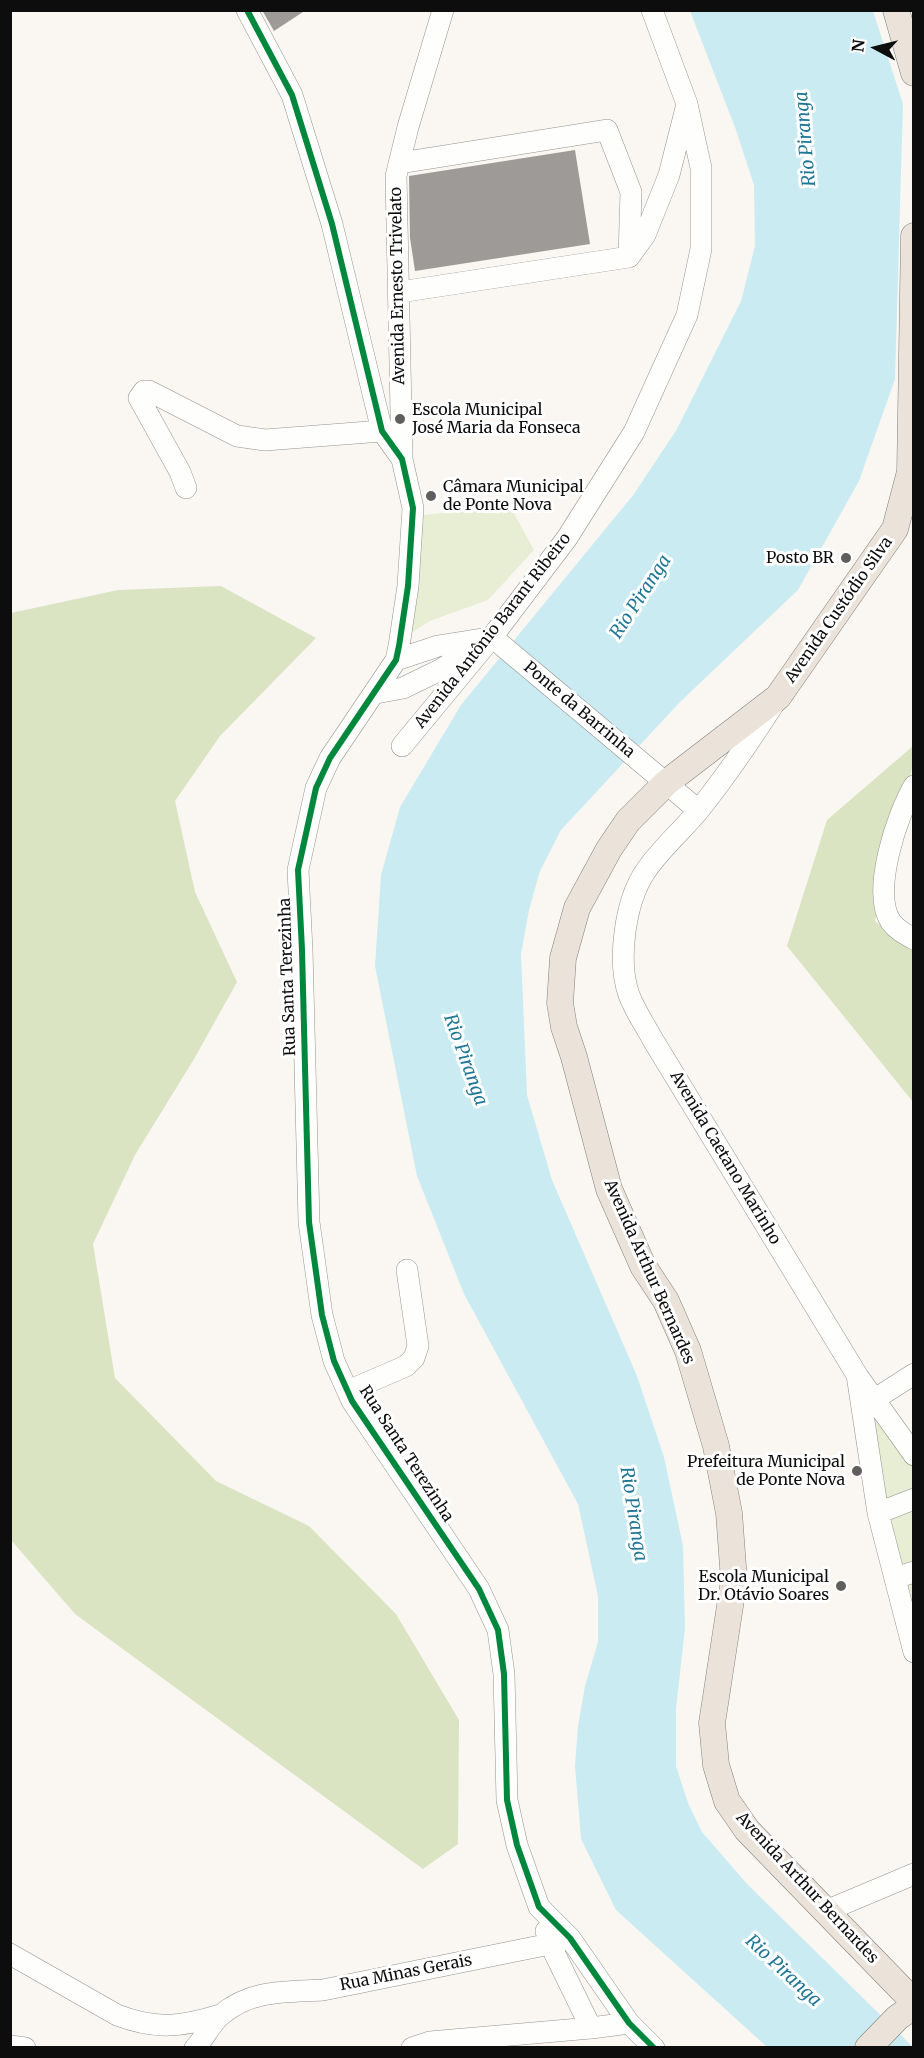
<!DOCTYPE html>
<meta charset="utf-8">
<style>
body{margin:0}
#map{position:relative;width:924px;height:2058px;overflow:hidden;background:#faf7f2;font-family:Merriweather,serif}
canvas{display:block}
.frame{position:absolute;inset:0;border:12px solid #0d0d0d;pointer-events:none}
.north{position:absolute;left:846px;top:18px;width:60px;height:60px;-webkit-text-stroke:4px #fff;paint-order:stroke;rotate:277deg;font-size:16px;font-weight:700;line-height:24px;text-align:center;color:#0d0d0d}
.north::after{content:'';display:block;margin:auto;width:21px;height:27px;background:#0d0d0d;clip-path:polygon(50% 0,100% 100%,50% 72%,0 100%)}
</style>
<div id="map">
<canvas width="924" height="2058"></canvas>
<div class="frame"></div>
<div class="north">N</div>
</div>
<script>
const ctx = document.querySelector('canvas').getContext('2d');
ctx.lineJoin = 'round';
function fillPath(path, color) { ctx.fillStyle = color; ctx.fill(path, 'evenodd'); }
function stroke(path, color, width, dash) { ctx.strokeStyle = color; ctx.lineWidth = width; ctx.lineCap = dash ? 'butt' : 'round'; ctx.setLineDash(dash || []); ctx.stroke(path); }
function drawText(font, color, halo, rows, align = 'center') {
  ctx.font = font + ' Merriweather,serif'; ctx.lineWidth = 6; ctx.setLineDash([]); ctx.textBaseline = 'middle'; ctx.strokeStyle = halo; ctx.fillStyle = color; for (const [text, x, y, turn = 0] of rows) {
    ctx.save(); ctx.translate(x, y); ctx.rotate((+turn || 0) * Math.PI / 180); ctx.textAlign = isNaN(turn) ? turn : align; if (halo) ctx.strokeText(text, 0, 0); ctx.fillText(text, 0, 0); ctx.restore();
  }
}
const green = new Path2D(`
 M510 506 534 550 488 600 430 621 393 644 404 517Z
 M857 1375 913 1456V1654Z`);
const forest = new Path2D(`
 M221 586 316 638 220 736 175 801 195 892 237 982 194 1059 135 1155 93 1244 115 1378 216 1481 309 1526 396 1614 459 1720 458 1844 423 1869 75 1614 11 1540V613L118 590Z
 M913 746V764L875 921 913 950V1102L787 946 827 820Z`);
const water = new Path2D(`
 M690 11H873L903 104 895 379 859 481 798 590 680 702 561 830 540 871 529 910 521 954 527 1095 552 1180 637 1376 664 1457 683 1546 685 1628 676 1709V1766L688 1803 702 1832 748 1885 913 2047H767L616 1910 581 1839 575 1766 578 1726 585 1686 598 1642V1596L578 1504 464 1294 417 1176 375 966 381 875 400 807 461 705 634 494 677 429 741 301 755 246 754 185 736 130Z`);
const building = new Path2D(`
 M262 10H306L274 31Z
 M575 150 590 244 415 271 410 238 409 176Z`);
const minor = new Path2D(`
 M247 10 292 95 332 224 382 431 402 459 413 508 408 586 399 646 396 660 330 758 316 788 298 870 302 950 309 1222 322 1315 334 1361 352 1401 479 1589 498 1630 504 1674 507 1800 517 1845 539 1907 570 1938 629 2023 654 2048
 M400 163 607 130 631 192 629 257 400 292
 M629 257 645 235 669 175 686 108
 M402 459 396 176 408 127 443 10
 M186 488 180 472 139 398 144 391H149L237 436 265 440 382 431
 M492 637 698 810
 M396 660 438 646 482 639
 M376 693 403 688 440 670 476 647
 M773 705C750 741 726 776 699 810 682 831 660 849 645 872 625 902 617 961 629 995 635 1011 645 1025 653 1040L857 1375 878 1513 914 1652
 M402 746 492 637 567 538 634 432 687 315 701 249V168L687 104 652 10
 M914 786C897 815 871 892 891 922 897 930 905 934 914 939
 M859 1378 914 1455
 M348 1391 406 1366 414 1358 418 1346 407 1270
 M875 1399 914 1374
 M878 1513 914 1499
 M895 1578 914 1572
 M826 1911 914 1874
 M546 1931 550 1944 591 2028
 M10 1954 117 2015C156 2030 181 2027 220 2015
 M10 2046 25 2048
 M195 2048C205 2038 210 2024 221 2015 251 1989 287 1992 323 1990L550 1944 570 1938
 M412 2048 430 2042 591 2028 629 2023`);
const major = new Path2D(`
 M896 10 914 73
 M914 236 910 472 895 529 778 697 666 783 628 821 609 849 577 908 563 958 560 1003 564 1027 574 1057 609 1189 643 1266 666 1301 688 1351 716 1446 729 1513 734 1580 712 1723 716 1765 727 1801 747 1830 914 2002
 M868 2048 897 2018 914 2006`);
const cycleway = new Path2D(`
 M247 10 292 95 332 224 382 431 402 459 413 508 408 586 399 646 396 660 330 758 316 788 298 870 302 950 309 1222 322 1315 334 1361 352 1401 479 1589 498 1630 504 1674 507 1800 517 1845 539 1907 570 1938 629 2023 654 2048`);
const markers = [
 [400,419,6,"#605f5d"],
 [431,496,6,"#605f5d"],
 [846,558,6,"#605f5d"],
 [857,1471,6,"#605f5d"],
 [841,1586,6,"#605f5d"]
];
const streetNames = [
 ["Avenida Ernesto Trivelato",398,286,-91],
 ["Avenida Custódio Silva",839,610,-55],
 ["Avenida Antônio Barant Ribeiro",493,631,-52],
 ["Ponte da Barrinha",579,710,40],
 ["Rua Santa Terezinha",288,977,-92],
 ["Avenida Caetano Marinho",725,1158,59],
 ["Avenida Arthur Bernardes",649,1272,66],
 ["Rua Santa Terezinha",406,1454,57],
 ["Avenida Arthur Bernardes",807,1888,47],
 ["Rua Minas Gerais",406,1973,-11]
];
const poiNames = [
 ["Escola Municipal",412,410,"left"],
 ["José Maria da Fonseca",412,428,"left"],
 ["Câmara Municipal",443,487,"left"],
 ["de Ponte Nova",443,505,"left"],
 ["Posto BR",834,558],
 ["Prefeitura Municipal",845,1462],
 ["de Ponte Nova",845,1480],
 ["Escola Municipal",829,1577],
 ["Dr. Otávio Soares",829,1595]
];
const waterNames = [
 ["Rio Piranga",806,139,-95],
 ["Rio Piranga",641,597,-57],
 ["Rio Piranga",465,1060,70],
 ["Rio Piranga",633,1514,81],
 ["Rio Piranga",783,1971,43]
];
fillPath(green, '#e7eed3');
fillPath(forest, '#dae4c2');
fillPath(water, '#caebf2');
fillPath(building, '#9d9a98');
stroke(minor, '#949290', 22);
stroke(major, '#81807d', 27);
stroke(minor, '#fefefd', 21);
stroke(major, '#ebe3da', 26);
stroke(cycleway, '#00873e', 6);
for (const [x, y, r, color] of markers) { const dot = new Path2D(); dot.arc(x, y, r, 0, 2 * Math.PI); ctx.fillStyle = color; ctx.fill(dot); stroke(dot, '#fff', 2); }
drawText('16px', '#0d0d0d', '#fff', streetNames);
drawText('16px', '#0d0d0d', '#fff', poiNames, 'right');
drawText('italic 18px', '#1f7796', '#fff', waterNames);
</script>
